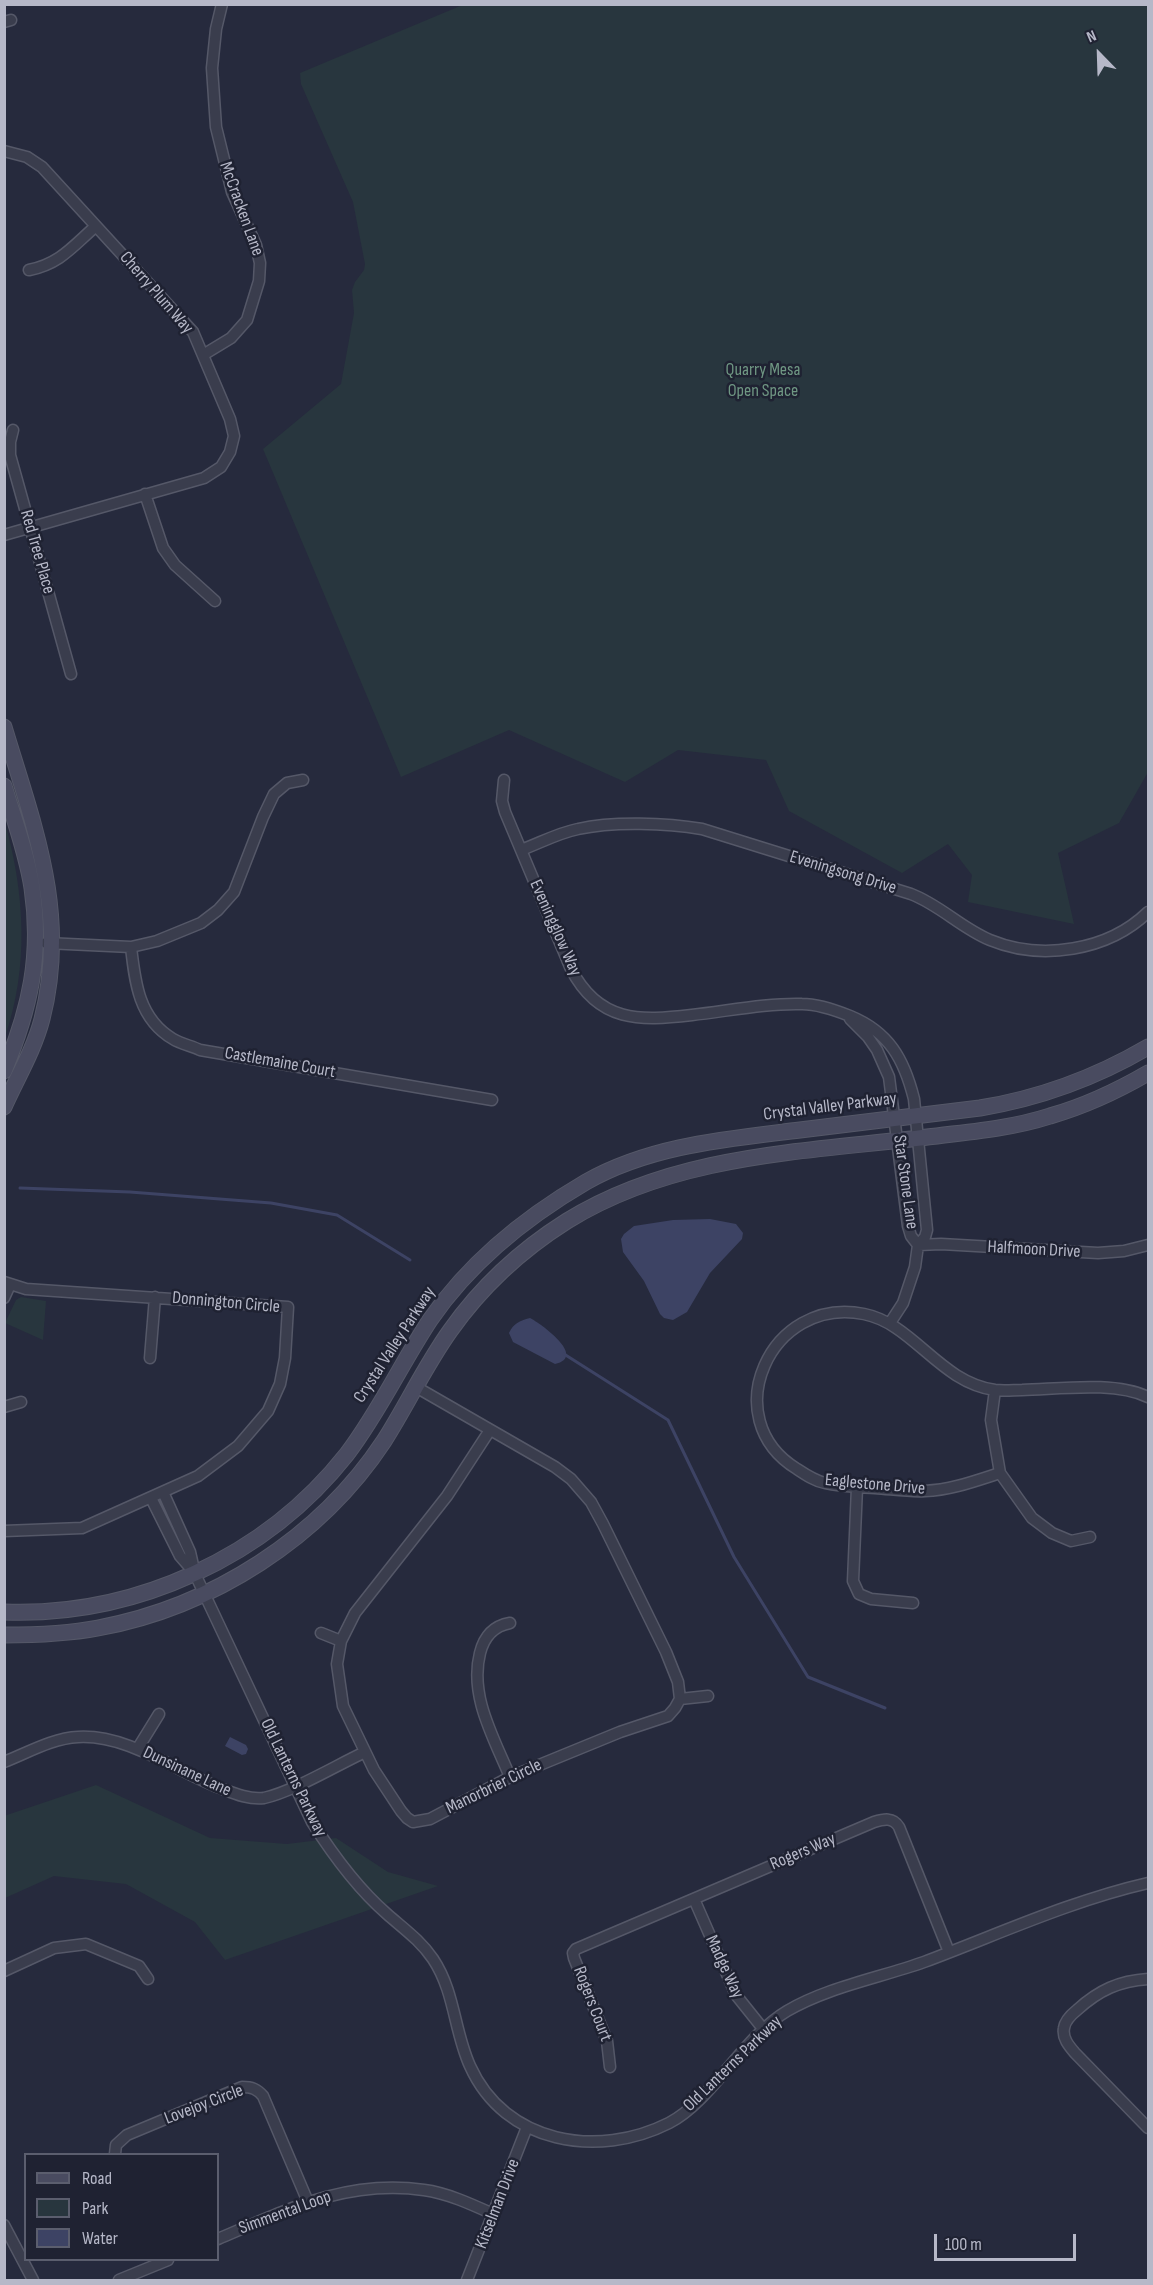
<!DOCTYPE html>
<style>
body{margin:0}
#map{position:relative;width:1153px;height:2285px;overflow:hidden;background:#262a3d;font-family:"Sofia Sans Condensed",sans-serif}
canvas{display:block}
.frame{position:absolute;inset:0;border:6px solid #b6b8c8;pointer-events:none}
.legend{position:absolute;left:24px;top:2153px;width:195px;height:108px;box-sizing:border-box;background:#1f2232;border:2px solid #5b5e6e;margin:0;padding:8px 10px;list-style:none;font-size:18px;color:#b6b8c8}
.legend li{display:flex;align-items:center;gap:12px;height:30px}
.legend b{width:30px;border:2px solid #5b5e6e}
.north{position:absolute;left:1069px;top:24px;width:60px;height:60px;-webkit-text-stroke:4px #1f2232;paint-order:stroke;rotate:337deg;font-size:16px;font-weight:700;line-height:24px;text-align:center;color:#b6b8c8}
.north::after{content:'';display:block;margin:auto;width:21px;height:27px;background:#b6b8c8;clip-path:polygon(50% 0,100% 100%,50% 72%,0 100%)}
.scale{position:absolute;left:934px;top:2234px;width:142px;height:27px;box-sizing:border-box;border:3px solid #b6b8c8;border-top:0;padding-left:8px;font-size:18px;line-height:21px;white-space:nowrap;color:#b6b8c8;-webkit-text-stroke:4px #1f2232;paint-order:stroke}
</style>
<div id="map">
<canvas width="1153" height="2285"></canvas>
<div class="frame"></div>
<ul class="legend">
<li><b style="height:8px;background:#494b60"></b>Road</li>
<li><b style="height:16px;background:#28363e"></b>Park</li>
<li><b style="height:16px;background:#3d4364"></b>Water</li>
</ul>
<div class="north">N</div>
<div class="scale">100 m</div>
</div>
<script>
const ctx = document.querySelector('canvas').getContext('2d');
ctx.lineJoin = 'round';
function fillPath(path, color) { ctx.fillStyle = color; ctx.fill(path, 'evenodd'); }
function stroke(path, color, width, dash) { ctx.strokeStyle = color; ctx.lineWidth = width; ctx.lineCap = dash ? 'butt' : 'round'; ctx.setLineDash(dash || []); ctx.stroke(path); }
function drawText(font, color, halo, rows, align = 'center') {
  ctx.font = font + ' "Sofia Sans Condensed",sans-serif'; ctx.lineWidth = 5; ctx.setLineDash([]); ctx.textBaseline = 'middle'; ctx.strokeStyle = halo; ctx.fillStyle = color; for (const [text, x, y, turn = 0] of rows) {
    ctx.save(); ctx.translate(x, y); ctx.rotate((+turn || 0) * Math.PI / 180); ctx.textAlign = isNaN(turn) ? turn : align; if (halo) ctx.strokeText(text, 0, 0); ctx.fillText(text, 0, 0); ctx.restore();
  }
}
const green = new Path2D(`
 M465 4 1148 5V772L1119 823 1058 853 1074 924 968 902 972 875 948 844 902 873 789 811 766 760 678 750 625 782 509 730 401 777 263 449 341 384 354 313 352 290 355 282 364 270 365 264 353 202 301 84 300 73Z
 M5 823C25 894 29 967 5 1037Z
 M21 1297 46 1301 43 1340 5 1323 16 1300Z
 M96 1785 210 1838 287 1844 336 1838 388 1872 438 1886 225 1960 195 1922 126 1884 54 1876 5 1898 4 1816Z`);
const water = new Path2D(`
 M710 1219 736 1224 743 1233 742 1239 710 1273 687 1312 673 1320 664 1318 660 1314 644 1281 623 1252 621 1239 624 1234 634 1226 673 1220Z
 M530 1318C540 1323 588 1357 555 1364L513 1342 509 1333C514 1323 519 1321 530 1318Z
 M230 1737 246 1745 248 1749 246 1754 242 1755 225 1746Z`);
const stream = new Path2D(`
 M20 1188 130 1192 271 1203 337 1215 410 1260
 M564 1354 668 1420 734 1557 808 1677 885 1708`);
const street = new Path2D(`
 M4 22 11 20
 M4 151 27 157 42 167 193 332 230 419 234 436 230 452 221 467 204 478 4 535
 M29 270C60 264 73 246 96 226
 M203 355 231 338 247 320 259 281 260 263 256 245 232 192 216 127 212 68 216 29 222 4
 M13 430 10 442V455L71 674
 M145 494 163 548 175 565 215 601
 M504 780 502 801 505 812 571 969C599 1023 640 1021 692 1015 728 1011 766 1003 802 1004 818 1004 835 1010 850 1016 889 1032 904 1059 914 1099L927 1230 925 1237 918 1245 915 1267 903 1303 890 1323
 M521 850C540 843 558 833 578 829 613 821 667 823 702 829L911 894C940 905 961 928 990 940 1041 961 1108 951 1148 912
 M46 943 131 947 157 941 201 923 218 910 234 892 263 817 274 794 287 783 303 780
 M131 947C135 983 139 1019 173 1039 181 1044 192 1046 200 1050L492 1100
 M850 1019 868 1037 877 1050 889 1077 908 1226 911 1236 918 1245
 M918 1245 941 1244 1098 1253 1124 1251 1148 1245
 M4 1282 26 1289 288 1307 285 1358 280 1384 268 1411 238 1446 198 1476 82 1528 4 1531
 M4 1298 10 1285
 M150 1358 155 1297
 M416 1387 555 1467 571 1479 591 1502 603 1524 666 1652 678 1682 680 1699 675 1708 668 1716 620 1732 510 1777 430 1819 413 1822 407 1818 401 1811 374 1770 343 1706 337 1664 341 1641 355 1613 447 1496 490 1430
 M995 1390 991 1420 1000 1473 1032 1518 1052 1533 1071 1541 1090 1537
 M4 1407 21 1402
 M1000 1473C975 1481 951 1490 925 1491 909 1492 891 1489 875 1488 859 1487 841 1487 825 1483 815 1481 806 1475 797 1469 715 1419 770 1295 864 1314 914 1324 939 1382 995 1390 1004 1391 1014 1390 1022 1390 1060 1389 1114 1381 1148 1397
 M857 1487 853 1581 859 1594 871 1599 913 1603
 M163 1492 190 1552 195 1574 312 1822C333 1855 357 1888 387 1914 404 1929 420 1940 433 1959 455 1992 454 2031 470 2066 505 2144 598 2159 669 2123 712 2101 743 2037 787 2011 828 1987 879 1978 924 1962 999 1934 1070 1901 1148 1883
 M151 1498 180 1556 193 1571
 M510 1623C493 1626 484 1637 480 1653 469 1696 494 1738 510 1777
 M321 1633 341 1641
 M680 1699 708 1696
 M138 1748 159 1714
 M4 1762C27 1753 53 1738 78 1737 127 1734 176 1771 220 1788 233 1793 249 1800 264 1798 292 1792 337 1765 365 1752
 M694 1899 736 1995 764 2030
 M4 1971 54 1948 86 1944 139 1966 148 1979
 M1148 1979C1119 1981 1099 1990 1077 2010 1072 2014 1065 2021 1064 2028 1062 2038 1069 2046 1075 2053L1148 2128
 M610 2067 607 2041 574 1958 573 1953 576 1949 874 1822C884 1819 893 1817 899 1827L949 1952
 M115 2154 116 2145 127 2135 242 2087C252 2087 257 2089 263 2096L308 2202
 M4 2225 33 2280
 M218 2239C286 2210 347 2179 424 2190 447 2193 471 2204 493 2214
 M119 2280 168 2260
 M467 2280 527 2127`);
const secondary = new Path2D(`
 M4 727C34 827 69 913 42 1019 34 1050 17 1078 4 1107
 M4 786C14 819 27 854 32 888 42 955 30 1009 4 1071
 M4 1612C135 1617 266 1557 347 1454 379 1412 401 1364 430 1320 470 1262 526 1217 586 1182 651 1145 728 1139 800 1130 860 1123 920 1115 980 1108 1041 1098 1095 1078 1148 1047
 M4 1635C36 1635 67 1634 98 1628 212 1607 320 1538 384 1441 407 1405 425 1366 450 1331 481 1287 521 1250 567 1221 680 1151 816 1152 944 1135 980 1131 1016 1127 1050 1116 1085 1106 1117 1091 1148 1073`);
const streetNames = [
 ["McCracken Lane",241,209,70],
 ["Cherry Plum Way",156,293,49],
 ["Red Tree Place",37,552,74],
 ["Eveningsong Drive",843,873,17],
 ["Eveningglow Way",555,928,66],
 ["Castlemaine Court",280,1063,10],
 ["Crystal Valley Parkway",830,1107,-7],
 ["Star Stone Lane",905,1182,82],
 ["Halfmoon Drive",1034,1250,3],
 ["Donnington Circle",226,1303,5],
 ["Crystal Valley Parkway",395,1345,-57],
 ["Eaglestone Drive",875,1485,5],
 ["Dunsinane Lane",187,1772,25],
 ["Old Lanterns Parkway",293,1778,64],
 ["Manorbrier Circle",494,1787,-26],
 ["Rogers Way",803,1852,-23],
 ["Madge Way",724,1967,65],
 ["Rogers Court",592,2004,69],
 ["Old Lanterns Parkway",733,2064,-44],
 ["Lovejoy Circle",204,2105,-21],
 ["Kitselman Drive",498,2204,-69],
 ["Simmental Loop",285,2213,-20]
];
const parkNames = [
 ["Quarry Mesa",763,370],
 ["Open Space",763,391]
];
fillPath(green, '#28363e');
fillPath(water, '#3d4364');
stroke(stream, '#3d4364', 3);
stroke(street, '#555868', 13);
stroke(secondary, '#555868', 17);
stroke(street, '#3a3d4d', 10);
stroke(secondary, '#494b60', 15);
drawText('18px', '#b6b8c8', '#1f2232', streetNames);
drawText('18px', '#6f9783', '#1f2232', parkNames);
</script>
